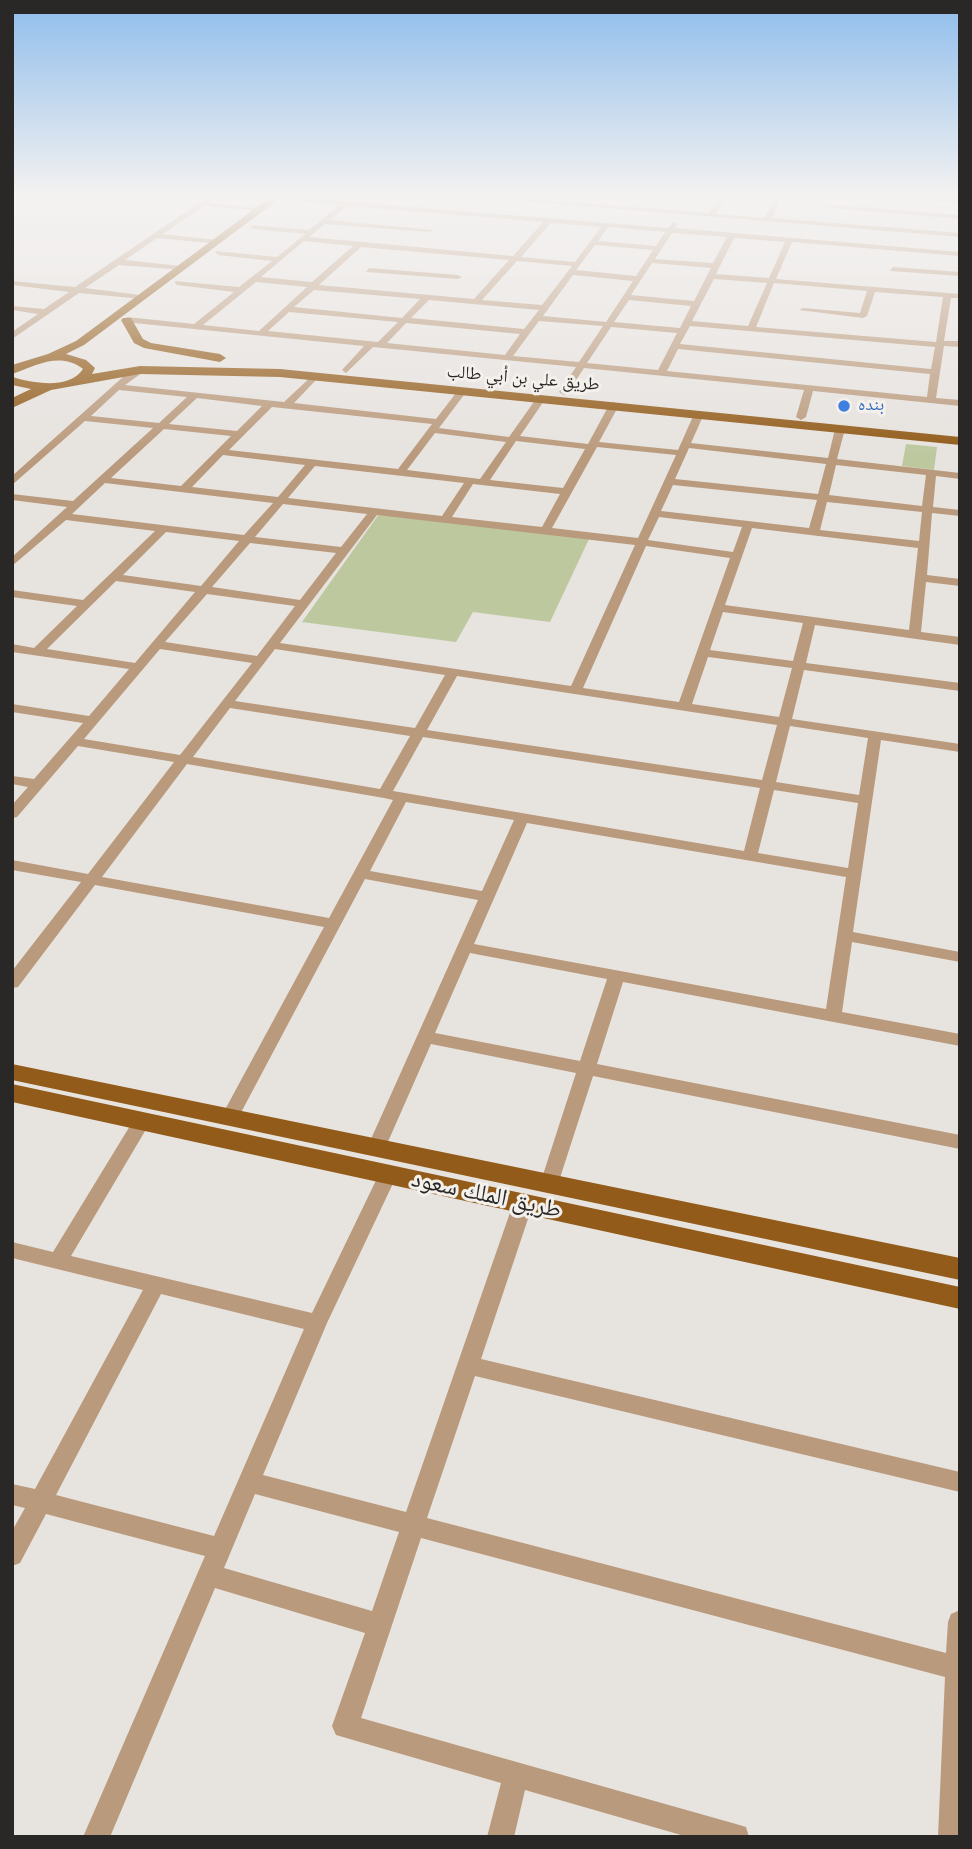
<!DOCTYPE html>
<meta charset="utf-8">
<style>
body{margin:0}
#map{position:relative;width:972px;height:1849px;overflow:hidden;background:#e7e3df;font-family:"Nunito Sans",sans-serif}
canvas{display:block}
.frame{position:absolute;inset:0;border:14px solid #2a2827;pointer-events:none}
</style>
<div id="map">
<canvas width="972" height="1849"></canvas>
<div class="frame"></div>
</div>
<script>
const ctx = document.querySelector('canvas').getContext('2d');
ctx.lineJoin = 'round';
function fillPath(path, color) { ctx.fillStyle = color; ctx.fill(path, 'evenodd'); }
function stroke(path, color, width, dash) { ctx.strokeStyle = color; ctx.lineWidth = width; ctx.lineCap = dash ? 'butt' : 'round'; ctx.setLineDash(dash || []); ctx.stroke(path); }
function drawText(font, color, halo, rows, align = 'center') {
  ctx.font = font + ' "Nunito Sans","Noto Naskh Arabic",sans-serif'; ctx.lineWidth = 6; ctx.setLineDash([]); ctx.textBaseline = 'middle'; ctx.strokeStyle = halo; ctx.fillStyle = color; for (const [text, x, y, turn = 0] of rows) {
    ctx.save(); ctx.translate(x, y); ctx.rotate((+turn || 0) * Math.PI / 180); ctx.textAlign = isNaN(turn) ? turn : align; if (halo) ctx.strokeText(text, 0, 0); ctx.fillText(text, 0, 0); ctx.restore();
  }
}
const green = new Path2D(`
 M906 444 937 447 934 470 902 466Z
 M379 514 589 539 550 622 473 612 456 642 302 622Z`);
const minor = new Path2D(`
 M209 196H217L209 203 265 209 261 211 204 206 163 234 217 240 220 244 157 238 125 260 181 266 184 270 119 265 85 288 140 295 143 299 79 293 12 339V332L38 314 12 310V306L44 309 69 292 12 285V281L75 287Z
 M459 196H488L709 213 721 196H727L715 214 765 218 776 196H782L772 218 960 233V237Z
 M896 196 960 199V203L899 198Z
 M290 197 668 228 674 222 678 224 675 228 960 252V256L792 242 776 279 960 294V298H951L944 341H960V347L944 346 936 398 960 400V406L813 391 806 417 801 420 796 417 804 390 584 368 567 394 564 395 559 392 576 367 373 347 346 373 342 370 364 346 124 322 123 320 127 317 194 324 234 292 177 285 174 281 239 287 272 261 218 255 215 251 277 257 305 234 253 229 250 225 309 230 339 205 288 200ZM347 206 543 222 513 256 309 237 325 224 430 232 434 230 330 220ZM551 223 601 227 575 262 521 257ZM608 227 665 232 656 246 598 241ZM672 233 727 237 713 263 655 259ZM734 238 785 242 769 278 716 274ZM304 241 353 246 312 282 261 277ZM595 245 653 250 636 276 576 270ZM361 247 509 260 474 299 319 285ZM517 261 572 266 542 305 482 300ZM652 263 711 268 694 301 631 295ZM573 275 633 281 606 322 543 316ZM714 279 767 283 748 326 692 321ZM256 282 307 287 259 331 203 325ZM774 283 867 291 860 313 803 308 799 310 863 318 867 316 875 292 943 297 936 342 756 327ZM314 290 420 299 402 318 294 307ZM429 300 539 310 524 329 411 318ZM629 300 691 306 680 328 614 322ZM289 312 398 322 378 342 268 331ZM539 321 603 326 579 362 513 356ZM406 323 520 334 505 355 387 343ZM690 326 935 347 931 369 680 344ZM611 327 677 333 658 370 587 363ZM678 349 930 374 927 397 667 371Z
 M832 205 960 215V219L830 208Z
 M893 267 960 272V276L890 271Z
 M369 268 458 275 462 277 458 279 366 272Z
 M139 368 146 370 125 385 284 402 315 373 318 374V378L294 403 436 419 459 389 462 388 467 391 439 428 509 437 538 396 541 395 546 398 520 436 588 444 609 405 614 402 619 405 599 442 678 450 694 414 699 411 704 414 691 443 828 458 835 429 840 426 845 429 837 459 960 473V479L936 476 933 507 960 510V516L932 513 927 575 960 579V586L926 582 921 632 960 637V645L815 625 806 663 960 683V691L804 670 792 719 960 744V752L881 740 853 932 960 952V962L852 942 842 1012 960 1034V1046L623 982 597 1064 960 1135V1149L593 1076 558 1184 556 1189 549 1191 542 1189 540 1184 576 1073 431 1044 383 1153 376 1155 369 1153 367 1148 478 900 365 879 236 1122H224L221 1117 324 927 95 885 18 987 12 988V971L81 882 12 870V860L88 874 174 762 78 746 17 817 12 818V805L28 787 12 784V776L34 779 83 723 12 712V704L89 716 129 669 12 652V644L34 648 77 606 12 597V590L83 600 155 531 66 520 12 566V557L67 507 12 500V494L73 501 153 428 85 421 12 485V476L123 377ZM119 390 187 397 159 423 91 416ZM197 398 262 406 237 431 169 424ZM272 407 432 424 398 469 229 450ZM164 429 231 436 181 486 111 478ZM435 433 506 442 480 479 407 470ZM516 441 585 449 563 488 490 480ZM597 447 676 455 638 538 552 528ZM689 448 826 464 818 494 675 479ZM223 455 305 465 278 497 192 487ZM836 465 926 475 922 506 829 495ZM315 466 464 483 442 516 288 498ZM105 483 273 503 244 535 72 514ZM473 484 560 494 542 527 452 517ZM673 485 817 500 809 528 661 511ZM827 502 922 512 919 541 820 530ZM283 504 367 514 341 547 255 537ZM377 515 635 545 571 686 280 643ZM659 517 742 527 733 552 648 540ZM752 528 918 548 909 630 725 605ZM166 532 239 541 201 586 123 575ZM250 543 336 553 300 600 212 587ZM646 546 730 558 679 702 583 688ZM116 581 195 592 135 663 47 649ZM207 594 295 606 257 656 165 642ZM723 612 803 623 793 661 710 650ZM160 649 252 663 180 755 84 739ZM275 649 445 675 415 728 235 701ZM708 657 792 668 779 717 692 704ZM457 676 777 725 762 780 427 730ZM230 708 410 736 380 789 193 757ZM790 726 868 738 859 795 776 782ZM423 737 760 788 744 851 393 791ZM187 764 384 798 393 800 329 918 102 877ZM774 790 858 803 848 868 758 853ZM406 802 514 820 482 891 370 871ZM527 823 846 877 826 1009 474 944ZM470 953 607 979 580 1061 435 1033Z
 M142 1114 148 1116 151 1121 71 1256 312 1313 381 1170 388 1168 395 1170 397 1175 327 1323 263 1475 406 1512 513 1204 516 1199 523 1197 530 1199 533 1204 481 1359 960 1472V1492L475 1376 427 1518 946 1653 948 1622 951 1614 960 1610V1837H938L945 1677 421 1538 361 1718 736 1824 746 1827 749 1837H688L525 1790 514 1837H487L501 1783 336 1735 332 1726 365 1633 215 1588 110 1837H83L205 1556 46 1514 20 1563 12 1566V1531L25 1508 12 1505V1484L35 1489 143 1290 12 1258V1242L53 1252 136 1116ZM161 1294 304 1329 214 1536 56 1495ZM255 1494 399 1532 372 1611 224 1568Z`);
const major = new Path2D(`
 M272 196H283L84 345 66 354 86 360 95 368 92 374 140 366 280 369 960 437V445L280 377 140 374 51 390 12 408V398L31 389 12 385V377C33 383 69 390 83 369 60 351 35 366 12 374V365L48 354 76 341Z
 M123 318H131L143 339 151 343 220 354 226 358 220 362 144 348 134 343 121 320Z
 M12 1064 960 1258V1280L12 1080Z
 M12 1084 960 1287V1309L12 1102Z`);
const markers = [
 [844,406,7,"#3f7fe0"]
];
const farStreetnames = [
 ["طريق علي بن أبي طالب",523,379,5]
];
const farShopnames = [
 ["بنده",858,406]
];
const nearStreetnames = [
 ["طريق الملك سعود",486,1196,12]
];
fillPath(green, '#bec89f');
fillPath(minor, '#ba9a7c');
fillPath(major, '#925b19');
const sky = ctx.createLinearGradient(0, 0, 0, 455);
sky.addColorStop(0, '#8fbdec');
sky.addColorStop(0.43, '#f4f2f1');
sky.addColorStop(1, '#f4f2f100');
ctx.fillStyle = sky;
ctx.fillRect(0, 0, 972, 455);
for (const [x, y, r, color] of markers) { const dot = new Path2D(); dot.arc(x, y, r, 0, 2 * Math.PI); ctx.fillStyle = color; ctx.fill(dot); stroke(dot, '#f4f0ec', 2.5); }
drawText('18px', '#2a2827', '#f4f0ec', farStreetnames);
drawText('18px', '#366cbe', '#f4f0ec', farShopnames, 'left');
drawText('24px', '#2a2827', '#f4f0ec', nearStreetnames);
</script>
